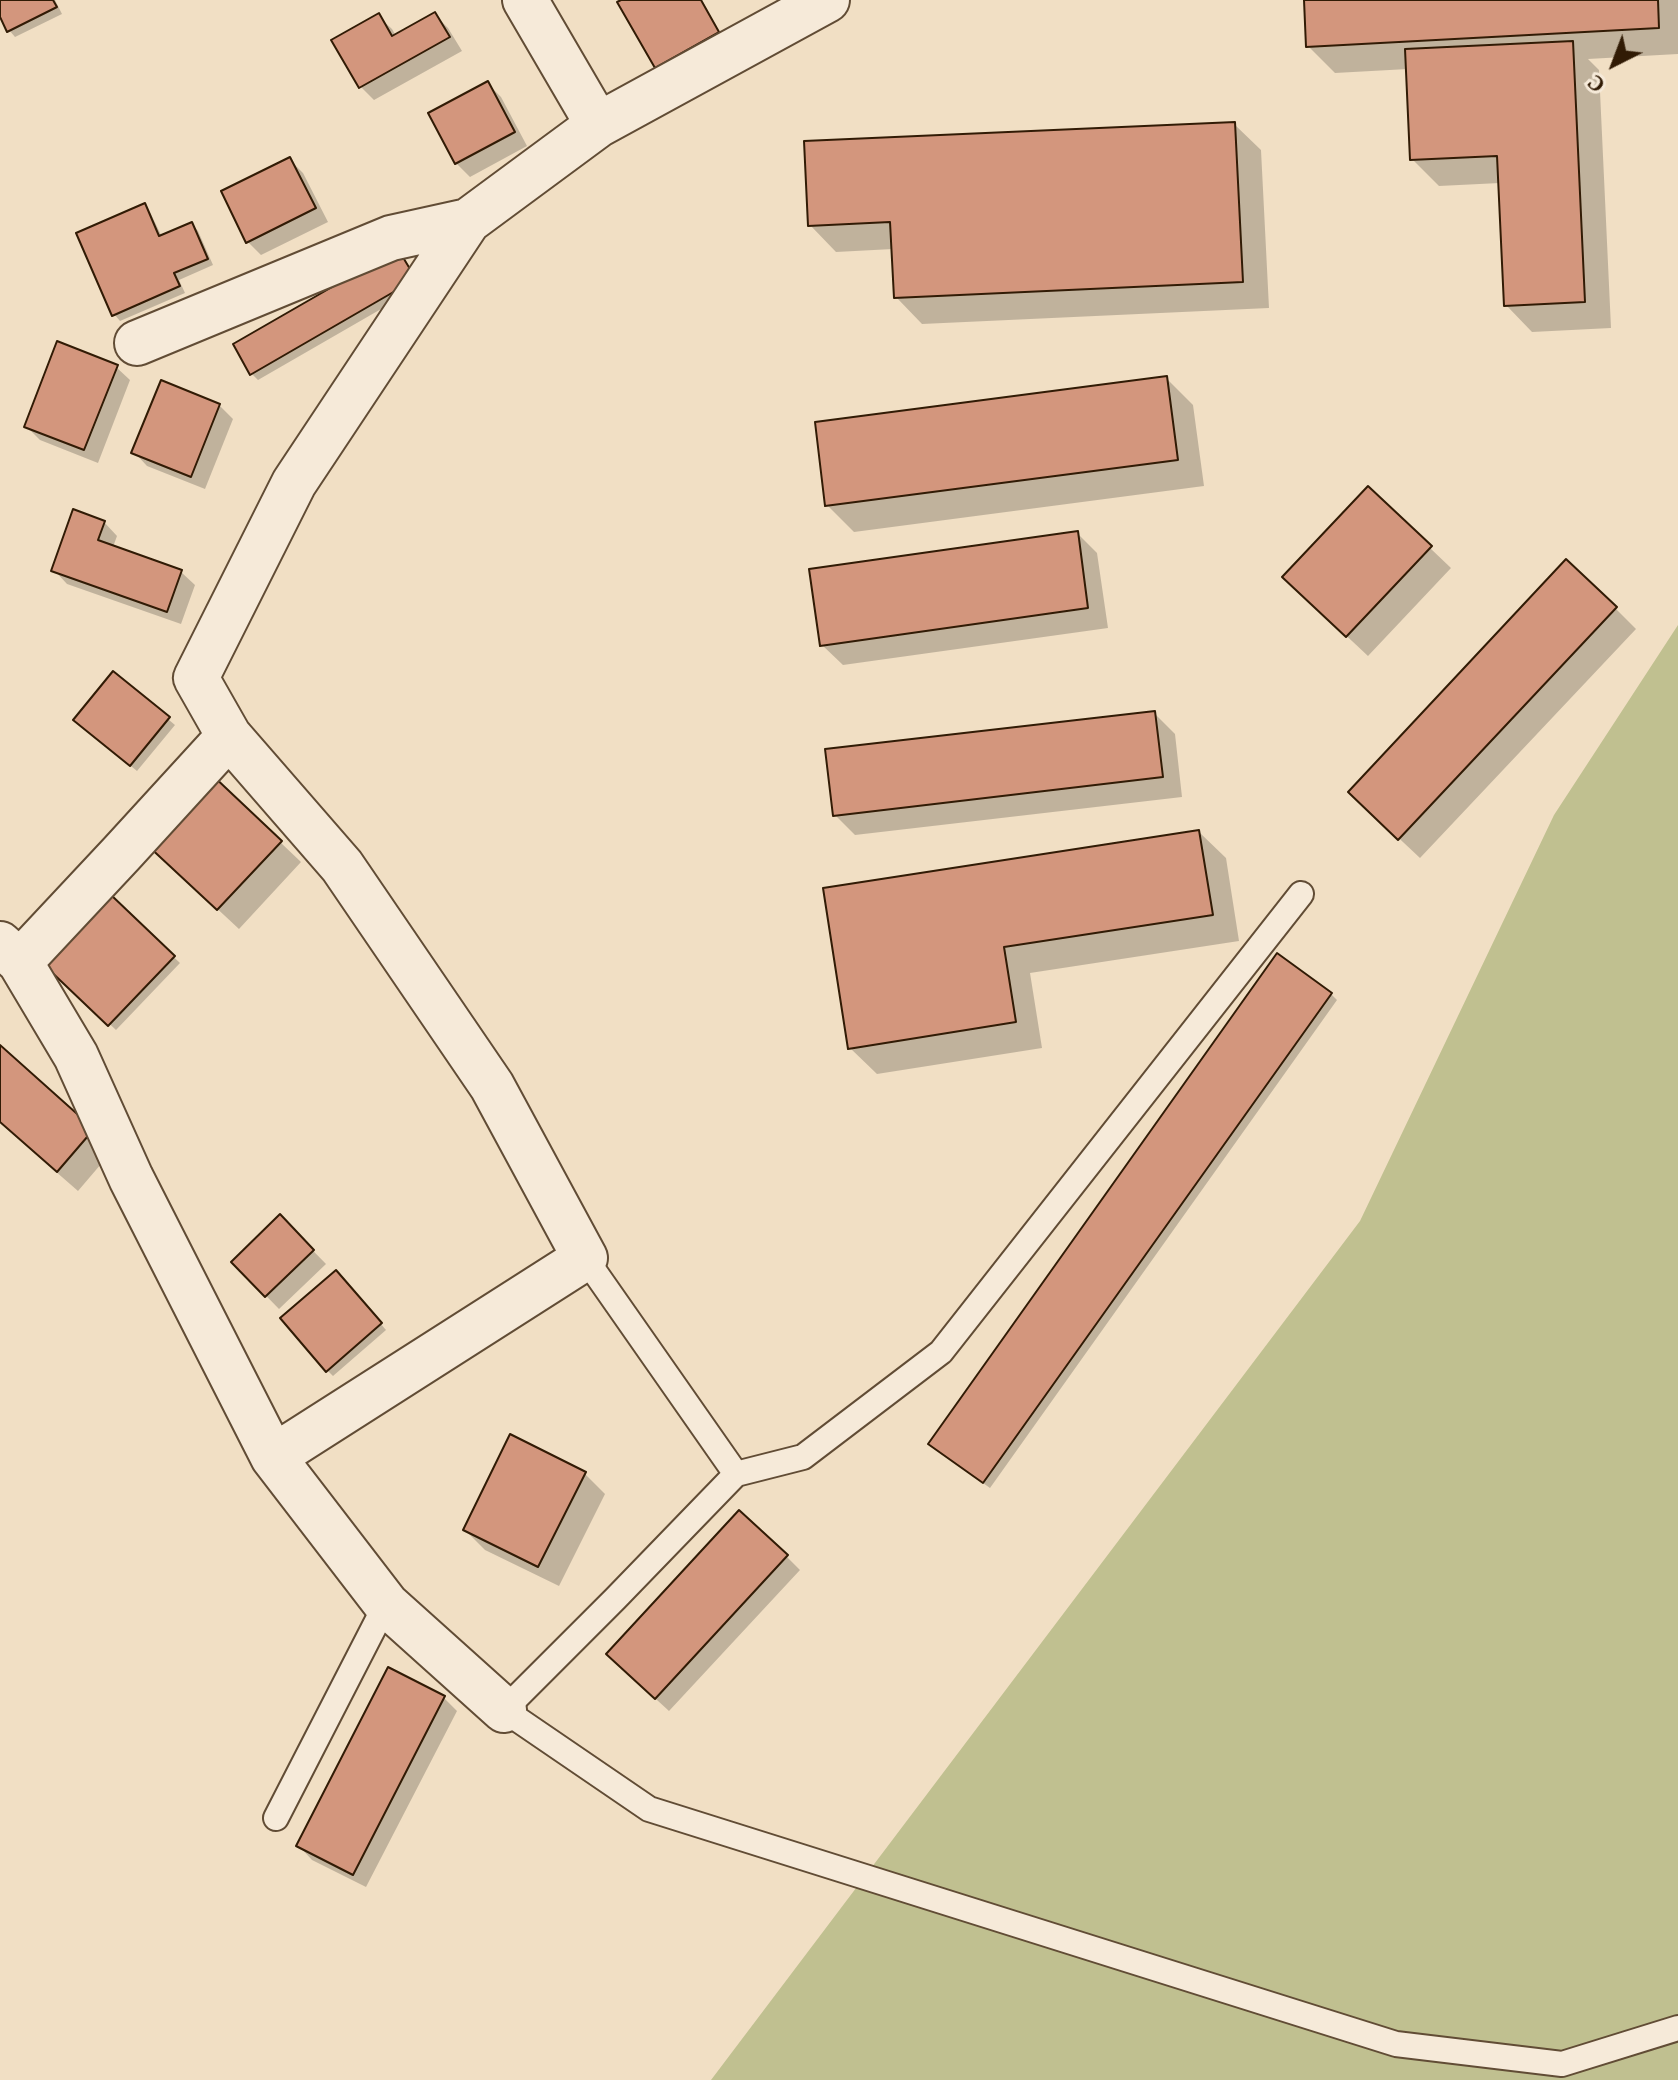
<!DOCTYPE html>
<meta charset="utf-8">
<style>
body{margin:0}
#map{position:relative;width:1678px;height:2080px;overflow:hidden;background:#f1dfc4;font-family:Vollkorn,serif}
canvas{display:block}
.north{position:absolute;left:1574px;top:24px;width:80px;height:80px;-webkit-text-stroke:6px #f6ead9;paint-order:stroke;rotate:222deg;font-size:22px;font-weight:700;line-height:32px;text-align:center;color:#311b05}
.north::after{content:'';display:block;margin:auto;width:28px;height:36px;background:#311b05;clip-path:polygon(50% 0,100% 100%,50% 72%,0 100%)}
</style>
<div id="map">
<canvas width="1678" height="2080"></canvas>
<div class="north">С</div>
</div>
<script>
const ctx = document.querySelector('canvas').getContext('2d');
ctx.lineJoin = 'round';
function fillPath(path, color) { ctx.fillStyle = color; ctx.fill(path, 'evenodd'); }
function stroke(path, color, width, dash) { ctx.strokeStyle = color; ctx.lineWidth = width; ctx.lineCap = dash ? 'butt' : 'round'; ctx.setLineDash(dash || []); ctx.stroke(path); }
const green = new Path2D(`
 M1678 625V2080H711L1360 1221 1554 815Z`);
const shadow = new Path2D(`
 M0 0H55L62 14 15 37 9 30 0 12Z
 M625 0H702L723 39 663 73 657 67Z
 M1306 0H1678V54L1588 59 1599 70 1611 328 1532 332 1506 305 1500 183 1439 186 1412 159 1408 69 1335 73 1308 46Z
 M434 14 448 28 462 51 374 100 361 87 334 41 378 16 392 29 396 36Z
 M488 84 501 97 527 146 470 177 456 163Z
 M1234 124 1261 150 1269 308 922 324 896 297 893 249 836 252 810 225Z
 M289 159 303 173 328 222 261 255 248 242Z
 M144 206 150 212 162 237 192 224 198 231 213 265 179 280 185 293 120 321 114 314Z
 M398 251 404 258 421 286 258 380 252 374 235 345Z
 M116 367 130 380 98 463 40 440 26 426Z
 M1166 378 1193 405 1204 486 854 532 827 505Z
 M219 405 233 419 205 489 147 466 134 452Z
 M1368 489 1451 568 1368 656 1305 597Z
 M104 522 117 536 113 547 181 572 195 585 181 624 67 584 54 570Z
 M1077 533 1097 553 1108 628 843 665 822 645Z
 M1615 608 1636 629 1420 858 1371 812Z
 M114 674 175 725 137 771 82 726Z
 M1154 713 1175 734 1182 797 855 835 835 815Z
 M1199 832 1226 858 1239 941 1030 973 1042 1048 877 1074 850 1048 826 890Z
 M280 842 301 862 239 929 168 863Z
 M110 897 180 963 116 1030 46 964Z
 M1331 994 1337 1000 990 1488 936 1450Z
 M0 1048 113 1150 78 1191 0 1123Z
 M280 1217 326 1264 279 1309 233 1262Z
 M342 1279 386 1330 333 1376 327 1370Z
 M584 1473 605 1494 559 1586 485 1550 465 1530Z
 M786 1556 800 1570 669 1711 622 1668Z
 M444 1698 457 1711 366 1887 312 1860 299 1846Z`);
const building = new Path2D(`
 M0 0H53L57 7 7 32 0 17Z
 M621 0H701L719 32 655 68 617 2Z
 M1304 0H1658L1659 28 1306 47Z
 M435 12 450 37 359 88 331 40 379 13 392 36Z
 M1573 41 1585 302 1504 306 1497 156 1410 160 1405 49Z
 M488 81 515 132 455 164 428 113Z
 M1235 122 1243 282 894 298 890 222 808 226 804 141Z
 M290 157 316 208 246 243 221 191Z
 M145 203 159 236 192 222 208 259 174 273 180 286 112 316 76 233Z
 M398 249 416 279 250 375 233 344Z
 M57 341 118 365 84 450 24 427Z
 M1167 376 1178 460 825 506 815 422Z
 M161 380 220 404 191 477 131 453Z
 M1368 486 1432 546 1346 637 1282 577Z
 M73 509 105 521 98 540 182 570 167 612 51 571Z
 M1078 531 1088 608 820 646 809 569Z
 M1566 559 1617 607 1398 840 1348 792Z
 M113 671 170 717 130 766 73 720Z
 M1155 711 1163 777 833 816 825 749Z
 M210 773 282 841 217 910 145 843Z
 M1199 830 1213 915 1004 947 1016 1022 848 1049 823 888Z
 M110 894 175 956 108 1026 43 964Z
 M1277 953 1332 993 983 1483 928 1444Z
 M0 1045 94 1129 57 1172 0 1122Z
 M280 1214 314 1250 265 1297 231 1262Z
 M336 1270 382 1323 326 1372 280 1318Z
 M510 1434 586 1472 538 1567 463 1530Z
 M739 1510 788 1555 655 1699 606 1654Z
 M388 1667 445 1696 353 1875 296 1846Z`);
const lane = new Path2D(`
 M585 1258 736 1474 615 1599 504 1710 649 1809 1396 2044 1562 2064 1678 2028
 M736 1474 803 1457 941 1352 1301 894
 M276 1818 386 1604`);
const street = new Path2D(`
 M525 0 598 125
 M137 343 391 238 468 221
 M229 736 342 866 492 1086 585 1258 273 1457
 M0 944 20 962 76 1056 131 1178 273 1457 386 1604 504 1710
 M20 962 122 853 229 736 196 678 294 483 468 221 598 125 827 0`);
fillPath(green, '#c0c090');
fillPath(shadow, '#0003');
fillPath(building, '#d3967d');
stroke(building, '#311b05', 2);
stroke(lane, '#614c35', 28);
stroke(street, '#614c35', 48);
stroke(lane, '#f6ead9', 24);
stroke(street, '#f6ead9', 44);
</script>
